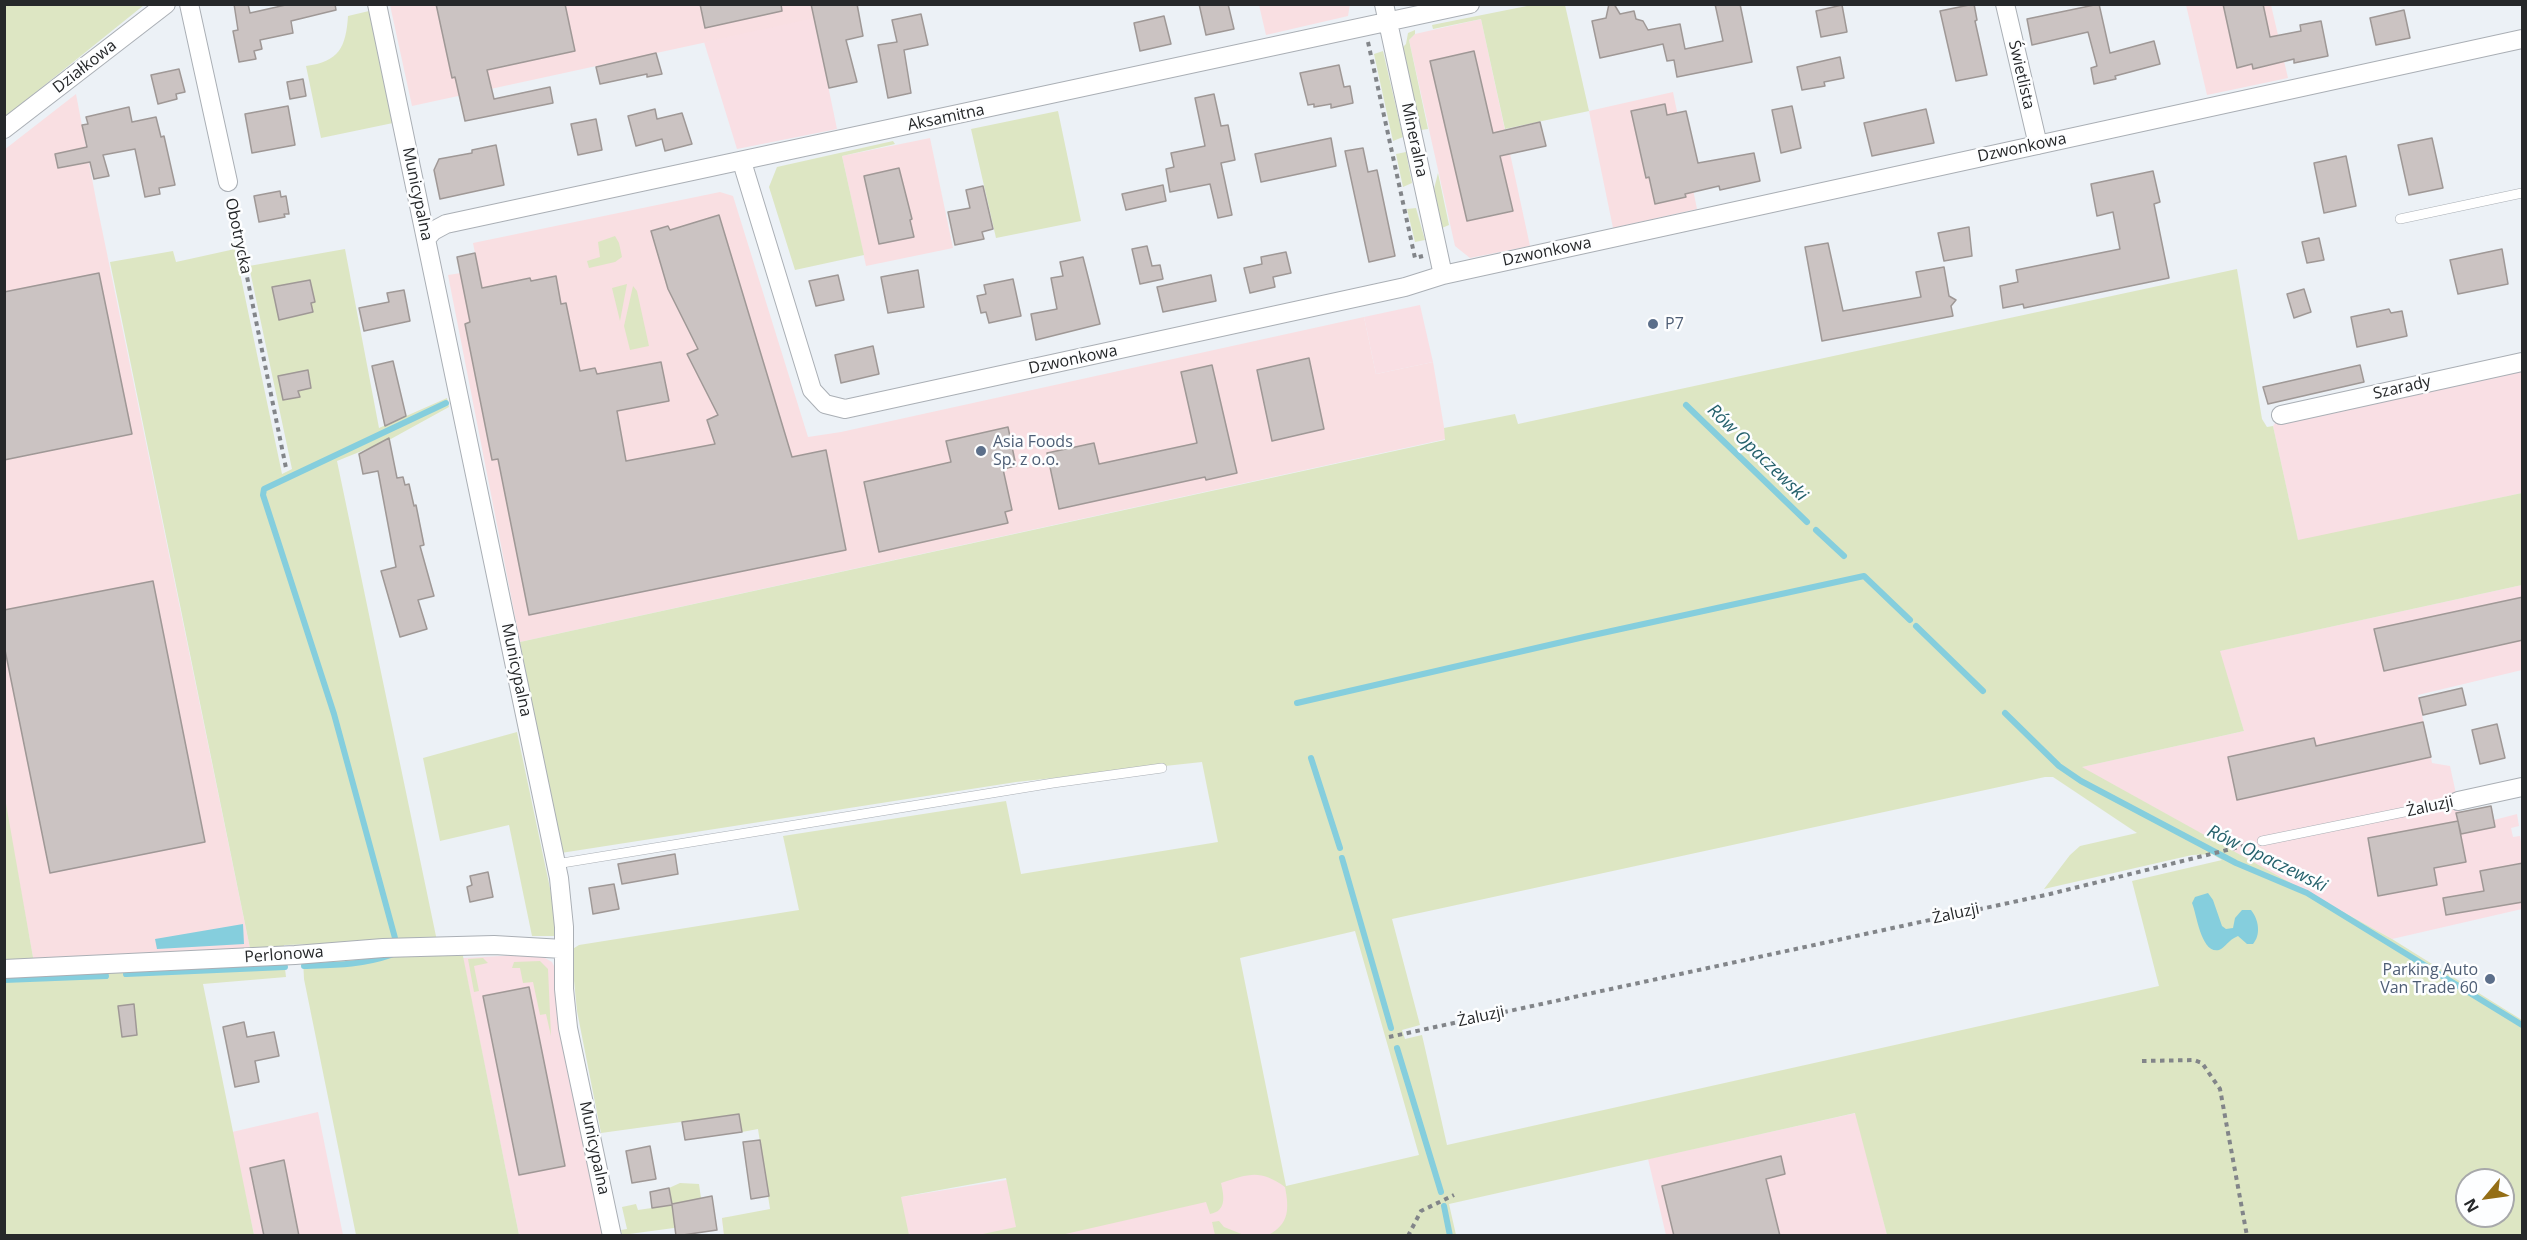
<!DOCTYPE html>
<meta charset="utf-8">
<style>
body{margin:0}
#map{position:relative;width:2527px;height:1240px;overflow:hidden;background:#ecf1f6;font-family:"Open Sans",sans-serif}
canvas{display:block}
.frame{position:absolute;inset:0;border:6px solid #26282a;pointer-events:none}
.north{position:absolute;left:2455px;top:1168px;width:60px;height:60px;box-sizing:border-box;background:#fdfeff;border:2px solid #a7a8aa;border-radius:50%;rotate:241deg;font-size:16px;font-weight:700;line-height:24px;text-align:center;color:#26282a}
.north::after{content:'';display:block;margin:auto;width:21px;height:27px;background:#946e16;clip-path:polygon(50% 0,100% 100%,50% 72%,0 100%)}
</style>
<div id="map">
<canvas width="2527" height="1240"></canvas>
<div class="frame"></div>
<div class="north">N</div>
</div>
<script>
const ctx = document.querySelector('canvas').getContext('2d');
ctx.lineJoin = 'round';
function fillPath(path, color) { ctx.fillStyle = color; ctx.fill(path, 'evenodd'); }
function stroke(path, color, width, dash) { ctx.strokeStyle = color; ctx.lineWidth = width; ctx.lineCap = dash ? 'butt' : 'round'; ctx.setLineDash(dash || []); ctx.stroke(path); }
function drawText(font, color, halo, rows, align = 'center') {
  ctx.font = font + ' "Open Sans",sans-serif'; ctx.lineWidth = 5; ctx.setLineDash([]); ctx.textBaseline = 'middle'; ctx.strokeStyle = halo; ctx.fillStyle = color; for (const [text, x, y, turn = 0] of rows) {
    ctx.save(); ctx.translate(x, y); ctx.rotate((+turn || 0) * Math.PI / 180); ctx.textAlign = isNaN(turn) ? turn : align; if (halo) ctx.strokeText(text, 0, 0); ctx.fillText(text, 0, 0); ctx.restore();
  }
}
const commercial = new Path2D(`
 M861 4 857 8 827 16 412 106 390 5Z
 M1350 4 1348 16 1266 35 1259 5Z
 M2186 5H2271L2288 78 2207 95Z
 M1481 19 1530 246 1470 258 1455 246 1409 40 1415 34Z
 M1673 92 1697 209 1613 228 1589 111Z
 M76 94 97 205 251 953 34 963 4 798V150Z
 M930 138 953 248 866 266 842 156Z
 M720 192 733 196 808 437 841 432 1364 317 1376 374 1433 362 1446 439 520 642 448 275 461 273 475 253 473 243Z`);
const industrial = new Path2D(`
 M814 18 837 129 737 149 704 42Z
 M1420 305 1433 362 1376 374 1364 317Z
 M2522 368V493L2298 541 2273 426 2276 422Z
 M2522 585V670L2418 695 2432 763 2450 766 2460 812 2491 806 2494 820 2517 814 2519 826 2511 828 2513 837 2520 836 2522 848V909L2392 939 2081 767 2244 731 2219 651Z
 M538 954 552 962 555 968 557 1018 606 1235H519L463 958Z
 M318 1112 343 1235H254L232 1132Z
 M1856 1113 1887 1235H1666L1648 1159Z
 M1275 1136 1295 1235 724 1236 722 1218 908 1196Z`);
const green = new Path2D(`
 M5 4H144V5L5 117Z
 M1532 5H1565L1589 111 1505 129 1481 19 1433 29 1432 25Z
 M369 11 393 123 321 138 306 66C339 62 346 47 348 16Z
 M1415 30V34L1409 40 1428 129 1421 130 1403 47 1406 44 1408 33Z
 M1383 51 1403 137 1393 141 1374 54Z
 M1058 111 1081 221 996 238 971 129Z
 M893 141 895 144 842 156 864 255 795 270 769 187 777 167Z
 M1406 152 1412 183 1403 187 1396 154Z
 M1438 173 1449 225 1442 228 1434 189Z
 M1416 208 1425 240 1415 242 1407 209Z
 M615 236 619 243 622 257 615 262 589 268 587 261 600 257 598 242Z
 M235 249 282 474 292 469 249 266 345 249 379 428 447 398 449 407 389 440 337 461 437 941 319 948 317 944 284 945 283 950 251 953 110 262 173 251 176 262Z
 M2237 269 2262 419 2267 427 2273 426 2298 540 2522 493V585L2220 651 2244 731 2082 767 2392 939 2522 1020V1235H1887L1855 1113 1449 1204 1456 1235H1268C1290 1224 1289 1208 1285 1187 1259 1169 1250 1174 1221 1183 1224 1196 1227 1211 1210 1214L1206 1202 1061 1235H978L1016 1227 1006 1178 901 1197 909 1235H724L722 1218 770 1209 758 1129 742 1132 739 1114 601 1133 577 1011 571 950 579 945 799 910 783 836 1006 801 1021 874 1218 842 1202 762 1016 782 561 853 520 642 1445 440 1444 428 1515 414 1518 424ZM2045 777H2053L2137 833 2080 846 2070 855 2044 889 2192 855 2212 854 2222 860 2132 881 2159 986 1447 1145 1422 1035 1405 1039 1402 1030 1420 1025 1392 919ZM1355 931 1419 1155 1286 1186 1240 958ZM2467 1180H2503V1216H2467Z
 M627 284 620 321 612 288Z
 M633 286 637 291 649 346 630 350 624 326Z
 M517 732 558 926 555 936H532L509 825 440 841 423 758Z
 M5 798 34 963 5 964Z
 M462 951 519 1235H356L304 979 303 959Z
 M483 958 488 963 474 966 479 991 474 992 468 959Z
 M284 960 286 977 203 984 254 1235H5L4 974Z
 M540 961 548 969 551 1036 546 1014 540 1015 533 982 523 983 520 968H512L514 962Z
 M680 1183 699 1184 701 1198 692 1200 696 1225 622 1235 621 1230 627 1229 622 1207 636 1204 638 1210 672 1205 669 1188Z
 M1219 1221 1224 1227 1244 1235H1215L1212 1222Z`);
const water = new Path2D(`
 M2208 893 2213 900 2222 926 2226 929 2233 928 2235 918 2242 910H2251C2259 920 2261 935 2253 944H2247L2238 936C2228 940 2225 948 2219 950 2201 954 2197 915 2192 903L2195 897Z
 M243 924 244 944 157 949 155 939Z`);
const stream = new Path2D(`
 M1686 405 1807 522
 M1816 530 1844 556
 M1916 626 1983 691
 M1297 703 1584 637 1864 576 1910 620
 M2005 713 2059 766 2081 781 2236 863 2307 893 2522 1025
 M1311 758 1340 848
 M1342 858 1391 1028
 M395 938 334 714 263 495 264 489 446 403
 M304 966C335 965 362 965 391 955
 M126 974 285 967
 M4 980 106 976
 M1397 1048 1441 1192
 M1444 1206 1450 1236`);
const building = new Path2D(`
 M234 4H248L250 13 290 4H335L336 10 291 21 293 33 260 40 262 49 254 51 256 59 239 62 233 31 238 30Z
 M436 4H565L575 51 487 70 494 99 550 87 553 103 465 121 455 77 452 78Z
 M700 4H781L782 11 705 28Z
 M811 4H857L863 36 846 40 857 82 829 88Z
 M1199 4H1228L1234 29 1206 35Z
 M1609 4H1614L1620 14 1634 11 1636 19 1643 21 1648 30 1680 24 1685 49 1723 41 1715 4H1740L1752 62 1677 77 1674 60 1667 61 1663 44 1600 58 1592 21 1606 18Z
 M1974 4 1977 20 1975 21 1987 75 1956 81 1940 11Z
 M2099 4 2110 53 2154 41 2160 64 2115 76 2116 79 2094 84 2091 68 2097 66 2088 32 2032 45 2027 19Z
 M2223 4H2263L2270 37 2301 31 2300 25 2321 21 2328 56 2294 63V59L2253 69 2252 64 2237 68Z
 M1842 5 1847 32 1821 37 1816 11Z
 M2404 10 2410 38 2376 45 2370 18Z
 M921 14 928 45 904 50 911 93 888 98 878 45 897 42 892 20Z
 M1164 16 1171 44 1140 51 1134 23Z
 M1474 51 1493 133 1540 122 1546 146 1500 156 1513 211 1467 221 1430 61Z
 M656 53 662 74 647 77V74L600 84 596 67Z
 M1840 57 1844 78 1824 82 1825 86 1802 90 1797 67Z
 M1339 65 1344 87 1350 86 1353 103 1331 108V104L1314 107V104L1308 105 1300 73Z
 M179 69 185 92 176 94 177 99 158 104 151 75Z
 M303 79 306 96 290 99 287 82Z
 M1214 94 1221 126 1228 125 1235 160 1221 163 1232 215 1218 218 1210 184 1170 192 1166 169 1174 167 1171 153 1205 146 1195 98Z
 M1665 104 1667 115 1686 111 1698 163 1754 153 1760 181 1720 190 1719 186 1685 194 1686 197 1655 204 1649 177 1646 178 1631 111Z
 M288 106 295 145 252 153 245 114Z
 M1792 106 1801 148 1781 153 1772 110Z
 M129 107 132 122 156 117 161 137 164 136 175 185 159 188 160 194 145 197 135 149 103 155 109 176 94 179 90 162 58 168 55 154 87 147 82 125 88 124 86 117Z
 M655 109 657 119 682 113 692 144 665 151 662 139 636 146 628 116Z
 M1926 109 1934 143 1872 156 1864 123Z
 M596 119 602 150 578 155 571 124Z
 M1331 138 1336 166 1261 182 1255 154Z
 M2432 138 2443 188 2409 195 2398 145Z
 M496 145 504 185 440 199 434 170 439 159 472 153V150Z
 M1363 148 1368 172 1377 170 1395 256 1369 262 1345 151Z
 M2346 156 2356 206 2324 213 2314 163Z
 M899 168 912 219 910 220 914 237 879 244 864 176Z
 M2153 171 2160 202 2154 204 2169 278 2024 308 2023 304 2003 308 2000 286 2018 282 2016 270 2120 249 2113 212 2097 216 2091 184Z
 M1163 185 1166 201 1126 210 1122 194Z
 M983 186 993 229 982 232 984 239 955 245 948 212 970 208 966 190Z
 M280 191 281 197 286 196 289 214H284L285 217 259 222 254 196Z
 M719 215 792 457 826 450 846 550 529 615 498 459 492 460 465 324 470 322 457 257 475 253 482 288 530 278 531 281 556 276 561 304 566 303 580 371 595 368 597 374 661 362 669 401 617 411 626 461 715 444 707 420 718 415 687 354 698 349 668 289 651 231 668 226 670 230Z
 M1969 227 1972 256 1944 261 1938 233Z
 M2319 238 2324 260 2307 263 2302 242Z
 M1828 243 1843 311 1921 297 1916 272 1944 267 1949 296 1956 300 1951 306 1953 316 1822 341 1805 247Z
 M1147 246 1152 266 1160 265 1163 279 1140 284 1132 249Z
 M2502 249 2508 284 2458 294 2450 260Z
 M1286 252 1291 273 1273 277 1275 287 1250 293 1244 268 1262 264 1261 257Z
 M1083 257 1100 324 1036 340 1031 314 1057 309 1051 278 1063 276 1060 262Z
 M918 270 924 307 888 313 881 277Z
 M99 273 132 434 4 460V292Z
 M838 275 844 300 816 306 809 281Z
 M1211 275 1216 301 1163 312 1157 287Z
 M1013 279 1021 316 989 323 986 312 981 313 977 296 986 294 984 285Z
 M310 280 315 302 311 303 313 312 279 320 272 287Z
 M2304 289 2311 312 2294 318 2287 294Z
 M404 290 410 321 364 331 359 308 389 302 387 293Z
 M2389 309 2391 313 2402 311 2407 336 2357 347 2351 317Z
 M873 346 879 374 841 383 835 355Z
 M1309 358 1324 429 1272 441 1257 370Z
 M393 361 406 416 385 426 372 366Z
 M1212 365 1237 473 1206 480 1205 477 1059 509 1047 453 1094 443 1099 464 1197 443 1181 372Z
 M2360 365 2364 382 2268 404 2263 387Z
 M308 370 311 388 298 391 300 397 283 400 278 376Z
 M1008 427 1016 466 1003 469 1012 510 1005 512 1008 523 879 552 864 482 951 462 946 441Z
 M389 438 397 478 403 477 405 485 409 484 414 506 416 505 424 545 420 546 434 596 418 600 427 629 400 637 381 571 396 567 378 471 363 474 359 454Z
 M153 581 205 842 50 873 4 645V610Z
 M2523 597V640L2384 671 2374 629Z
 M2462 688 2466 705 2423 715 2419 698Z
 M2423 722 2431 757 2237 800 2228 757 2314 738 2316 746Z
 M2497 724 2505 758 2480 764 2472 730Z
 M2491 806 2495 827 2461 834 2456 813Z
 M2458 821 2466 862 2434 868 2437 885 2378 896 2368 838Z
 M675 854 678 874 622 884 618 864Z
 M2523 863V902L2446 915 2443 898 2484 891 2480 871Z
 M488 872 493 897 470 902 467 887 472 885 470 876Z
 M614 884 619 909 593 914 589 888Z
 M529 987 565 1166 519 1175 483 996Z
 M134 1004 137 1035 122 1037 118 1006Z
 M244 1022 247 1037 274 1032 279 1056 255 1061 259 1082 235 1087 223 1027Z
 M739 1114 742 1132 685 1140 682 1122Z
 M760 1140 769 1196 751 1199 743 1142Z
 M650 1146 656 1179 632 1183 626 1151Z
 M1781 1156 1785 1174 1766 1179 1780 1236H1674L1662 1186Z
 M284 1160 299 1236H264L250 1168Z
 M669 1188 672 1204 712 1196 717 1230 676 1236 672 1205 652 1208 650 1192Z`);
const path = new Path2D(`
 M1368 42 1415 258 1423 256
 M231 198 286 468
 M1389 1037 2050 894 2251 844
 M2142 1061 2194 1060 2202 1063 2220 1089 2247 1236
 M1408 1236 1421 1211 1454 1195`);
const service = new Path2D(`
 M2400 219 2522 193
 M2262 841 2458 801
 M556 864 1053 783 1162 768`);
const minor = new Path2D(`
 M189 4 228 182
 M377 4 559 878 564 927V989L568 1028 612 1236
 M1384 4 1443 275
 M2005 4 2038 145
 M4 129 166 4
 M742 162 812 390 825 404 845 409 1405 287 1443 275 2522 39
 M426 239 433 231 446 224 1470 4
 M2281 415 2522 362
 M2458 801 2522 787
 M4 969 295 955 383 948 494 945 563 949`);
const markers = [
 [1653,324,6,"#5c6f8a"],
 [981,451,6,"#5c6f8a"],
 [2490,979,6,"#5c6f8a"]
];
const streetNames = [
 ["Działkowa",85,67,-38],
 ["Świetlista",2021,75,77],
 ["Aksamitna",946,118,-12],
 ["Mineralna",1414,140,78],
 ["Dzwonkowa",2022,148,-12],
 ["Municypalna",417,194,78],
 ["Obotrycka",238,236,78],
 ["Dzwonkowa",1547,252,-12],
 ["Dzwonkowa",1073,360,-12],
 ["Szarady",2402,388,-13],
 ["Municypalna",516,670,78],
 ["Żaluzji",2430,807,-12],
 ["Żaluzji",1956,914,-12],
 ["Perlonowa",284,955,-4],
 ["Żaluzji",1481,1017,-12],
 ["Municypalna",594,1148,78]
];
const serviceNames = [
 ["P7",1665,324],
 ["Asia Foods",993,442],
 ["Sp. z o.o.",993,460],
 ["Parking Auto",2478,970,"right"],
 ["Van Trade 60",2478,988,"right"]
];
const waterNames = [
 ["Rów Opaczewski",1757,453,44],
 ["Rów Opaczewski",2267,859,26]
];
fillPath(commercial, '#f9dfe2');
fillPath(industrial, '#f9dfe4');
fillPath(green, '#dde6c3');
fillPath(water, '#85cedd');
stroke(stream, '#85cedd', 6);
fillPath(building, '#cbc3c2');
stroke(building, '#9f9896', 1.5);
stroke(service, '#aaafb5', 10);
stroke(minor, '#aaafb5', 20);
stroke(path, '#828589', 4, [4.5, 4.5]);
stroke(service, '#fff', 9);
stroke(minor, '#fff', 18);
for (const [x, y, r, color] of markers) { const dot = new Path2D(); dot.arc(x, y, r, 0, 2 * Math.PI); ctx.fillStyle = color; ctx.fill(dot); stroke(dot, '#fdfeff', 2); }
drawText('16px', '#26282a', '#fdfeff', streetNames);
drawText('16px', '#4e5e75', '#fdfeff', serviceNames, 'left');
drawText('italic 18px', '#25616c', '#fdfeff', waterNames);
</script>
